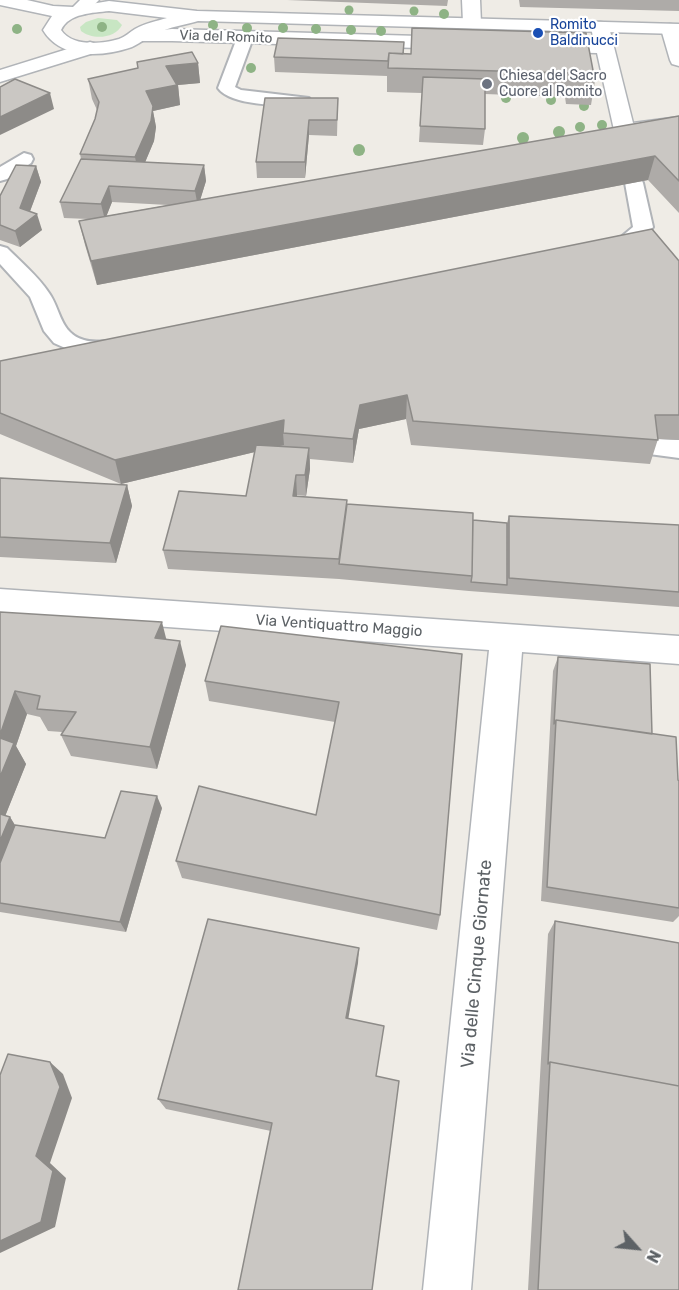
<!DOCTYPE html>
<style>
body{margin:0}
#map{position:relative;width:679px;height:1290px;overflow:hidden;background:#efece6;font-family:Rubik,sans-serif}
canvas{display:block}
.north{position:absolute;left:607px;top:1218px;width:60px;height:60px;-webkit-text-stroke:4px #fff;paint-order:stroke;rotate:117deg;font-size:16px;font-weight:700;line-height:24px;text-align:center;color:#5d6266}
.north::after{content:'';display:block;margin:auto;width:21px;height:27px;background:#5d6266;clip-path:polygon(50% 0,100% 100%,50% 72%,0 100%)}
</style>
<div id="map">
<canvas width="679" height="1290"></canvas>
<div class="north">N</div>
</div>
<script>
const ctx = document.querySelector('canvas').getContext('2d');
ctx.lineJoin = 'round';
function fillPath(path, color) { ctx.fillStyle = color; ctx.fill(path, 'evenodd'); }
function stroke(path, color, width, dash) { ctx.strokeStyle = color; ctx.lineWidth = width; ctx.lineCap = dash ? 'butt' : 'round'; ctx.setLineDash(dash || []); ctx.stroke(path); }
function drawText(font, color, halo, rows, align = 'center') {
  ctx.font = font + ' Rubik,sans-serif'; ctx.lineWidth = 4.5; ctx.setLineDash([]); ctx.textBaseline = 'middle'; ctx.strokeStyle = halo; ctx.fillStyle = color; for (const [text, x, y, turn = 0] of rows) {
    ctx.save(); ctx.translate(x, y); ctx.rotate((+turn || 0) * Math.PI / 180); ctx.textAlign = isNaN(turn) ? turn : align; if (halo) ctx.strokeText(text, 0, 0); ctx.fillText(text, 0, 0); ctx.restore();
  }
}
const green = new Path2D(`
 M98 18 117 20 122 25C115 39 92 40 81 31L80 27 86 22Z`);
const service = new Path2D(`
 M245 33 253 38 235 87 241 90 309 98 312 102 309 106 303 107C281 105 231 106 218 88L237 38Z
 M24 153 31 155 33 159 31 163 7 179 0 181V167Z
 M634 177 641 179 643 183 653 227C643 245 621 255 601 250L598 246 601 242 621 237 633 227 625 183 627 179Z
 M0 246 7 248C21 262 38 276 49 293 61 310 60 333 84 340 95 344 109 339 121 342L124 347 121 352 81 355 54 343 44 331 30 297 0 264Z
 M658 439 679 440V458L649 454 646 448 649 442Z`);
const minor = new Path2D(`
 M80 0H99L85 14H73L70 10Z
 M462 0H480L481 23 478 27H466L463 23Z
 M600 22 606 23 609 27 633 123 679 117V129L624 136 617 134 614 130 597 53 546 52 539 50 537 46 539 42 546 40 594 42 591 27 594 23Z
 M670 24 676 25 679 29V66L672 64 670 60 661 29 664 25Z
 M172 29 455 37 462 39 464 43 462 47 455 49 172 41H130L128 37 130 33Z
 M90 42 97 44 99 48 97 52 0 82V70Z
 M0 589 679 636V664L522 652 471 1290H423L489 650 0 615Z`);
const tertiary = new Path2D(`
 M0 0H27L53 6 73 7 109 1 197 11 679 24V34L198 21C184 25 170 27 157 33 148 36 141 43 132 47 103 57 61 60 43 30L52 16 0 5ZM109 11 167 18C157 21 145 23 135 29 130 32 125 37 119 39 102 44 72 47 61 30 69 13 93 13 109 11Z`);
const trees = [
 [349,10,4.5],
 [414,11,4.5],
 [444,14,5],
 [213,25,5],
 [102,27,5],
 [247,28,5],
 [283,28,5],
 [17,29,5],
 [316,29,5],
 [351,30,5],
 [381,31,5],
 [251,68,5],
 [506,98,5],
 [551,100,5],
 [584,106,5],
 [602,125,5],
 [580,127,5],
 [559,132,6],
 [523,138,6],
 [359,150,6]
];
const wall = new Path2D(`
 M287 0H448L447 6Z
 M519 0H679V11L520 7Z
 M412 28 595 81 591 105 566 104 565 97 485 94V129L483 145 419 142 422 93 387 92V76L275 72 274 57 411 54Z
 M198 63 200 83 178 85 180 105 153 111 156 127 154 141 145 162 204 165 206 181 200 200 679 116V213L648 180 97 285 85 245 79 221 88 219 64 218 60 202 81 159 80 154 95 119 97 110 92 99 88 79ZM112 202 168 205 106 216Z
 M265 98H338L337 136 309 135 305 178H257L256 162Z
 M36 166 41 182 30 211 42 230 20 247 0 240V196Z
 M679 261V440L658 439 650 464 411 445 406 419 359 429 353 463 310 459V469L306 496 297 495V496L347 500V504L473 520 507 523 509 516 679 525V607L469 591 339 579 168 569 163 550 246 496 255 452 121 484 0 434V361Z
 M0 478 127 485 132 506 116 563 0 557Z
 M0 612 167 639 186 665 157 769 71 756 61 735 62 732 48 731 40 717 27 714 16 746 26 764 5 816 10 817 15 825 105 838 162 808 126 932 0 912Z
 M462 654 440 915 437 930 182 878 176 861 316 815 335 722 209 701 205 681Z
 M558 657 652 734 678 780 679 781V916L673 922 541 901 553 671Z
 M555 921 679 1290H528L548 934Z
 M358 963 271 1131 166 1109 158 1099Z`);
const shadedWall = new Path2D(`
 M198 63 200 83 178 85 180 105 153 111 156 127 154 141 139 177 135 157 146 91 166 66Z
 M50 93 54 109 0 135V117Z
 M309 120V135L305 178V162Z
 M655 156 648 180 97 285 91 261Z
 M204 165 206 181 198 207 195 191Z
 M36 166 41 182 26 222 37 214 42 230 20 247 15 231 20 208Z
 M109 186 112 202 105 220 101 204Z
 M407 395 406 419 359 429 353 463V439L360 405Z
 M284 420 283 433 284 445 121 484 115 460Z
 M309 448 310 469 306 496 305 475Z
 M296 475 297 495 294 516 293 496Z
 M127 485 132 506 116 563 110 543Z
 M162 622 168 646 155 638Z
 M180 641 186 665 157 769 150 747Z
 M15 691 27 714 16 746 26 764 0 829V735Z
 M157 796 162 808 126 932 120 922Z
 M10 817 22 837 0 885V841Z
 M359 948 358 963 346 1032V1018Z
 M50 1062 63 1074 72 1098 50 1163 66 1178 55 1227 0 1253V1241L36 1156Z`);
const building = new Path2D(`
 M412 28 586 33 595 81H571L570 73 388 68 389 53 411 54Z
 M278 38 404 42 403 54 389 53 388 61 274 57Z
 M192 52 198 63 166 66 177 85 146 91 153 106 151 121 135 157 80 154 95 119 99 102 88 79 138 68 137 62Z
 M423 77 485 79V129L420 126Z
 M15 79 50 93 0 117V87Z
 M265 98H338L337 120H309L305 162H256Z
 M679 116V181L655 156 91 261 79 221Z
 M81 159 204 165 195 191 109 186 101 204 60 202Z
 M16 165 36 166 20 208 37 214 15 231 0 225V196Z
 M652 229 679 261V415H655L658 440 413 421 407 395 360 405 353 439 283 433 284 420 115 460 0 413V361Z
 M256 445 309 448 305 475H296L293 496 347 500 339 559 163 550 179 491 246 496Z
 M0 478 127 485 110 543 0 537Z
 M347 504 473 513 472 576 339 564Z
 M509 516 679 525V592L509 578Z
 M473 520 507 523V585L471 582 472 576Z
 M0 612 162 622 155 638 180 641 150 747 61 735 76 712 37 709 40 696 15 691 0 735Z
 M221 626 462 654 440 915 176 861 199 786 316 815 339 702 205 681Z
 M558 657 650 664 652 734 556 720 554 724Z
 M556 720 676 737 678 780 679 781V908L547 887Z
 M0 738 14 743 0 777Z
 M121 791 157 796 120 922 0 903V863L15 825 105 838Z
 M0 814 10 817 0 841Z
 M208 919 359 948 346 1018 384 1026 376 1076 399 1081 372 1290H238L272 1123 158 1099Z
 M555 921 679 943V1086L550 1062 548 1064Z
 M8 1054 50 1062 60 1087 36 1156 53 1171 41 1222 0 1241V1075Z
 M550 1062 679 1086V1290H538Z`);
const markers = [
 [538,33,6,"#1a4fb4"],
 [487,84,6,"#6b7280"]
];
const farTransitnames = [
 ["Romito",550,25],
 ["Baldinucci",550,41]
];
const farStreetnames = [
 ["Via del Romito",226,37,2]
];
const farWorshipnames = [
 ["Chiesa del Sacro",499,76],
 ["Cuore al Romito",499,92]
];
const streetNames = [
 ["Via Ventiquattro Maggio",339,626,4]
];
const nearStreetnames = [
 ["Via delle Cinque Giornate",477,964,-85]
];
fillPath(green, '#c8e6c3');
stroke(service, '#b1b4b8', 4);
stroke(minor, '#b1b4b8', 3);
stroke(tertiary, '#b1b4b8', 3);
fillPath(service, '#fff');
fillPath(minor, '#fff');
fillPath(tertiary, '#fff');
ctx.fillStyle = '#8eb385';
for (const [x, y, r] of trees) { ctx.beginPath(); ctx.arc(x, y, r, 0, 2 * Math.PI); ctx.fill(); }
fillPath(wall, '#aeaba8');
fillPath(shadedWall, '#8d8b88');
fillPath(building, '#cac7c3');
stroke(building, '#8d8b88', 1.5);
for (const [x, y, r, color] of markers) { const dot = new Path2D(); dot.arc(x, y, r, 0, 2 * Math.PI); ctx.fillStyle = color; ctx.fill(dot); stroke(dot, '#fff', 2); }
drawText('14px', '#164399', '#fff', farTransitnames, 'left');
drawText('14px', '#5d6266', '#fff', farStreetnames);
drawText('14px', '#5b616d', '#fff', farWorshipnames, 'left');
drawText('15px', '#5d6266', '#fff', streetNames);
drawText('18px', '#5d6266', '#fff', nearStreetnames);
</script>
